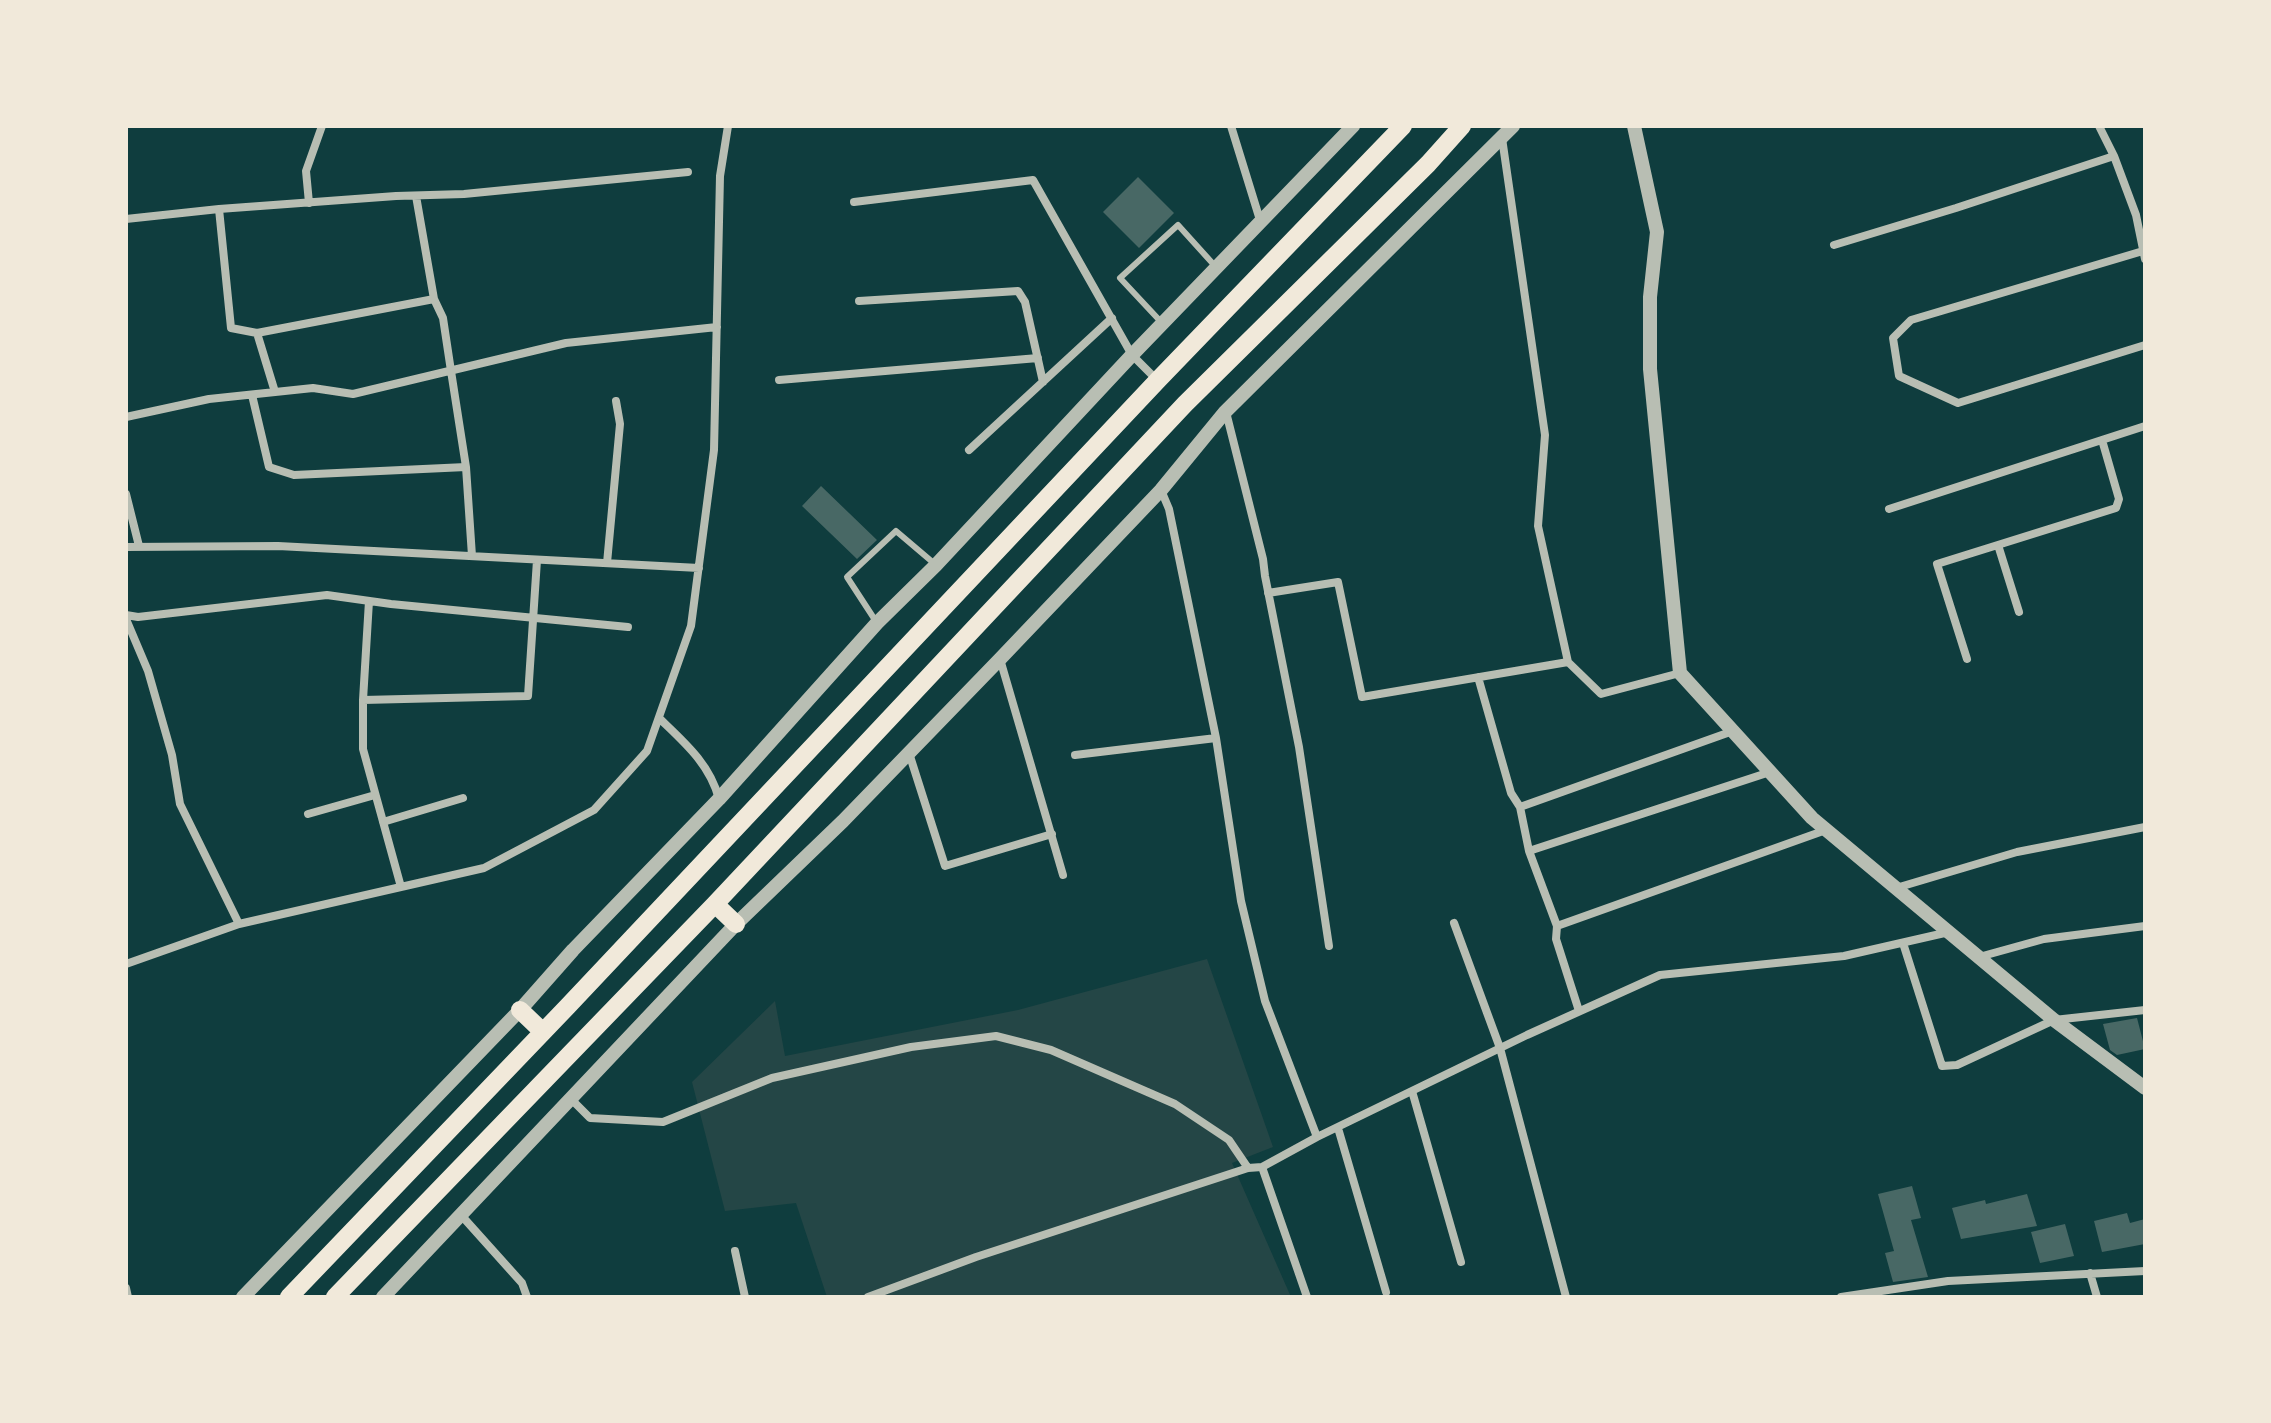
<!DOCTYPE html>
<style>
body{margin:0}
#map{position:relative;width:2271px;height:1423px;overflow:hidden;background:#0f3d3e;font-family:Ubuntu,sans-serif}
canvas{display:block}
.frame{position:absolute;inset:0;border:128px solid #f1e9da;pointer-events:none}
</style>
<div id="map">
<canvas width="2271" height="1423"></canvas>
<div class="frame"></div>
</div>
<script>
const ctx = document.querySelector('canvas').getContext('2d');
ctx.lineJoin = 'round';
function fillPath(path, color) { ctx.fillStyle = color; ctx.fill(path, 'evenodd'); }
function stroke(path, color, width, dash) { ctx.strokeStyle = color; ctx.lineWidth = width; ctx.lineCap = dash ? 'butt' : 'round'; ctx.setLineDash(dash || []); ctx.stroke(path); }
const green = new Path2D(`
 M1207 959 1273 1147 1232 1163 1291 1297H827L796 1203 725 1211 692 1082 775 1001 785 1056 1018 1010Z`);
const building = new Path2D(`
 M1138 177 1174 213 1139 248 1103 212Z
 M821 486 877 540 857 559 802 506Z
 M2137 1018 2145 1049 2117 1055 2110 1050 2103 1024Z
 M1912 1186 1921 1218 1911 1220 1928 1277 1893 1282 1885 1253 1894 1251 1878 1194Z
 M2027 1194 2037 1226 1961 1239 1952 1208 1985 1200 1986 1204Z
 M2127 1213 2130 1223 2145 1219V1244L2102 1252 2094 1221Z
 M2065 1224 2074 1256 2040 1263 2031 1232Z`);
const service = new Path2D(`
 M1163 324 1120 278 1178 225 1215 266
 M877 623 847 577 896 531 936 565`);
const minor = new Path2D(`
 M1231 126 1260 220
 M2099 126 2114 156 2136 215 2145 259
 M1502 138 1545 435 1538 526 1568 662 1601 694 1680 673
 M416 196 434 299 443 318 451 371 466 467 472 556
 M854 202 1033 180 1132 355 1157 380
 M309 203 306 171 322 126
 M219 209 231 328 257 333 275 392
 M126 219 219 209 396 196 464 194 688 172
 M1834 245 1956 208 2114 156
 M2143 251 1911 320 1893 338 1899 376 1958 403 2145 345
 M859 301 1018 291 1025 302 1043 382
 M257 333 434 299
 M779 380 1038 358
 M252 395 269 467 294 475 466 467
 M1226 412 1263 559 1265 576 1299 747 1329 946
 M126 417 209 399 313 388 353 394 566 343 717 327
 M969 450 1112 318
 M1161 490 1169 509 1216 738 1241 901 1265 1001 1317 1137 1527 1035 1660 975 1844 956 1949 932
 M126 494 139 546
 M1889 509 2145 426
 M1998 545 2019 612
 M126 547 278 546 699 568
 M607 563 620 424 616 401
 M1268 593 1338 582 1362 697 1568 662
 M369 601 363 700V749L401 887
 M126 615 138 617 327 595 391 604 628 627
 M126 619 148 671 172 755 180 804 239 924
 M1000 659 1063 875
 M1967 659 1937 564 2116 508 2119 499 2102 440
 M1478 677 1511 793 1520 807 1529 851 1557 926 1556 939 1579 1011
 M363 700 528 696 537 560
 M659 718C684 742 710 764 719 799
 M909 753 945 866 1052 834
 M1075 755 1216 738
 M1520 807 1733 731
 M308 814 375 795
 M383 822 463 798
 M1529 851 1770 772
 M1896 888 2017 852 2145 827
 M1454 923 1500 1048 1566 1297
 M1557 926 1826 830
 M1903 943 1942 1066 1957 1065 2054 1020 2145 1010
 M1979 957 2044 939 2145 926
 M126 964 239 924 484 868 594 810 647 751 691 626 714 450 720 176 728 126
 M1412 1091 1461 1262
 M570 1098 590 1118 663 1122 772 1078 911 1047 996 1036 1051 1050 1175 1104 1229 1140 1248 1168
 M1338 1128 1386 1292
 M1262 1167 1307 1297
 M461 1215 522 1283 527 1297
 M735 1251 745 1297
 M2090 1273 2097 1297
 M126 1288 128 1297
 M868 1297 976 1257 1248 1168 1262 1167 1317 1137
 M1841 1297 1948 1281 2145 1271`);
const tertiary = new Path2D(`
 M1634 126 1657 232 1650 297V369L1680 673 1812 818 2054 1020 2145 1088
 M243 1297 520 1010 573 950 719 799 877 623 936 565 1132 355 1353 126
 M383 1297 736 924 843 821 1000 659 1161 490 1225 412 1513 126`);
const trunk = new Path2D(`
 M715 904 736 924
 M520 1010 543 1032
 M289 1297 568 1006 1158 380 1403 126
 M335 1297 715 904 1185 404 1428 164 1462 126`);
fillPath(green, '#244646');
fillPath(building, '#486865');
stroke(service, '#b8beb3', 6);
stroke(minor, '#b8beb3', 8);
stroke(tertiary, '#b8beb3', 14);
stroke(trunk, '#f1e9da', 18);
</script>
